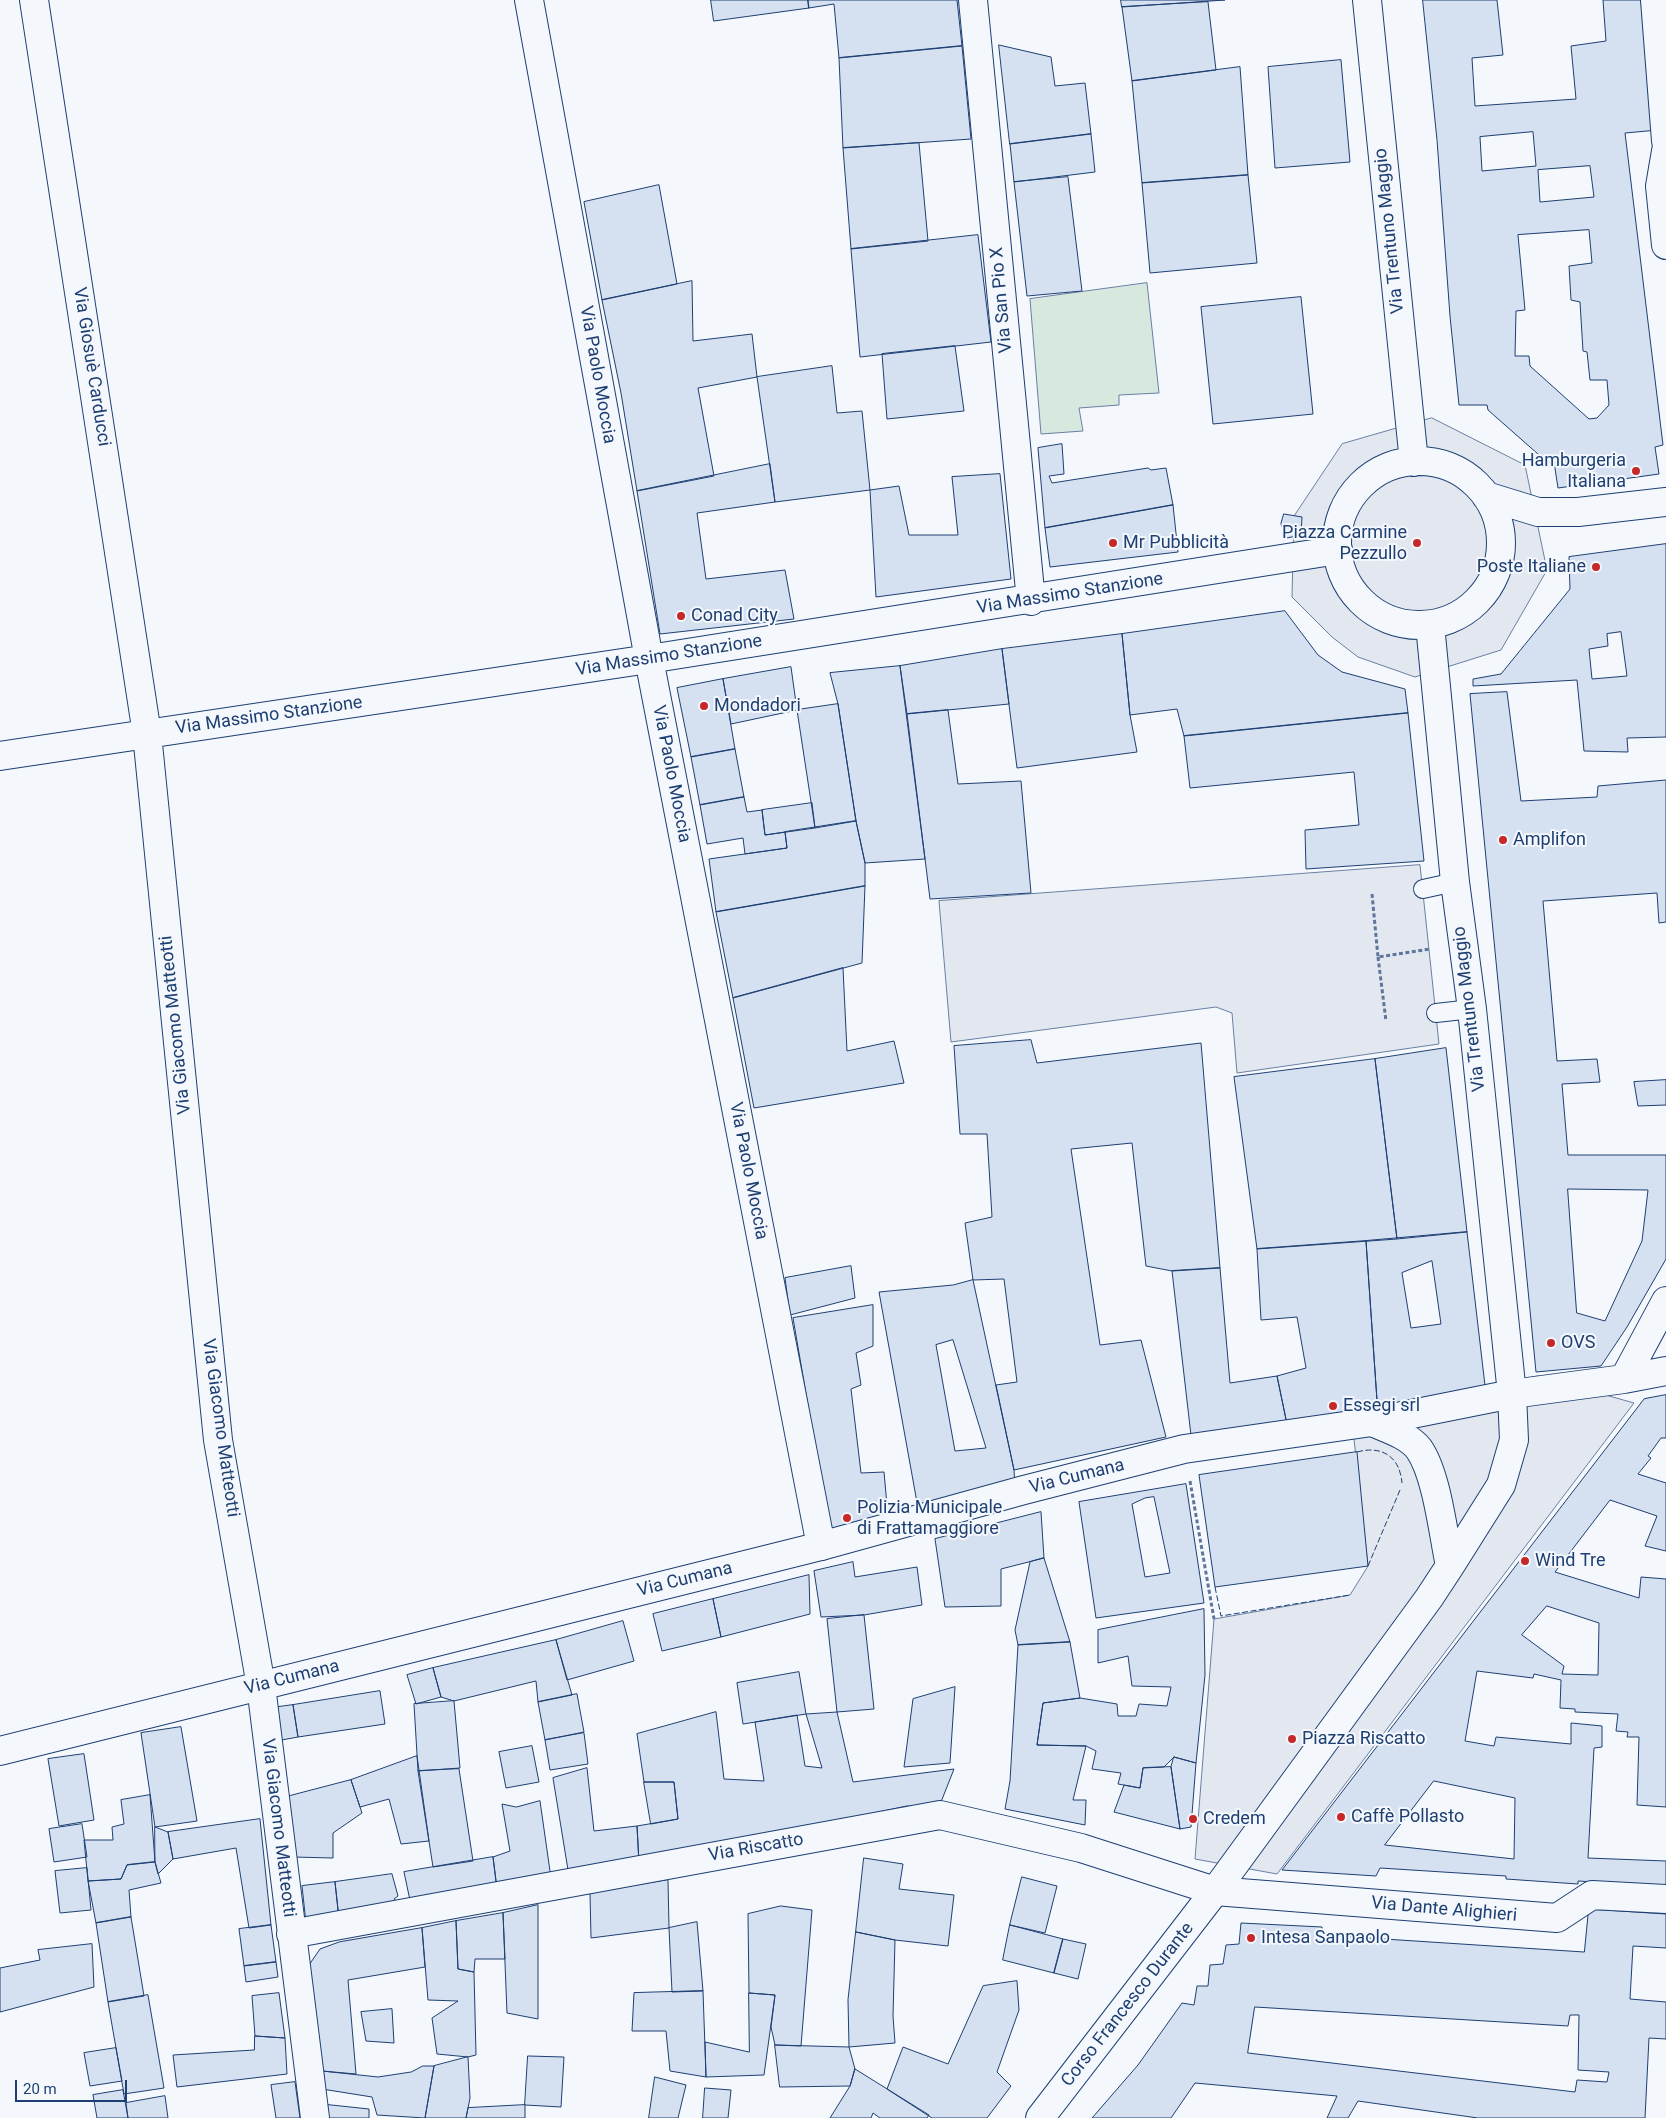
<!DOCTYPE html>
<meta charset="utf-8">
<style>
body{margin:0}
#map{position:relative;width:1666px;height:2118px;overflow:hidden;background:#f4f7fb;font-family:Roboto,sans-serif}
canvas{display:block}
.scale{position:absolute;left:15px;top:2080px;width:112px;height:22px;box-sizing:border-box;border:2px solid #1d3f73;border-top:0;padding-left:6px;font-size:15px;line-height:18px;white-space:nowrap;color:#1d3f73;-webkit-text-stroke:4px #f4f7fb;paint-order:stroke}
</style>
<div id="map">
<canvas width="1666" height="2118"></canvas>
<div class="scale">20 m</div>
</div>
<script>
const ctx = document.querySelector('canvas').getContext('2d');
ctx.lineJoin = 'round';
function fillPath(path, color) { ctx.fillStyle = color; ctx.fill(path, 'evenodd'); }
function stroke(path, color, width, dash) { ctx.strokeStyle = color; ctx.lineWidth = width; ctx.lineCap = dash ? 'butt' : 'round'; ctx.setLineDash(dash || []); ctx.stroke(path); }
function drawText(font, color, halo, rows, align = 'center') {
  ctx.font = font + ' Roboto,sans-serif'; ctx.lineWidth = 4; ctx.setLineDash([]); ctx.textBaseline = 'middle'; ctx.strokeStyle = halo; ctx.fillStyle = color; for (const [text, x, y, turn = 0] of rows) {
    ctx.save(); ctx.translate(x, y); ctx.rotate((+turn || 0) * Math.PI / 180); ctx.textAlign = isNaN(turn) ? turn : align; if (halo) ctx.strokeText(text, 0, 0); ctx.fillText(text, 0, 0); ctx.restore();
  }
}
const green = new Path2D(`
 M1147 283 1159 393 1119 395V405L1079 408 1083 431 1041 434 1030 299Z`);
const parking = new Path2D(`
 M1432 418 1525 465 1547 570 1501 650 1415 677 1358 657 1332 637 1292 597 1294 516 1342 444Z
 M1420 865 1439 1044 1237 1073 1232 1013 1216 1007 951 1042 939 901Z
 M1538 1376 1634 1403 1277 1874 1195 1859 1214 1619 1350 1595 1368 1566 1352 1421Z`);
const building = new Path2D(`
 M711 0H808L809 8 714 21Z
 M808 0H957L962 46 839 58 834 4 809 8Z
 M1121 0H1225L1122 7Z
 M1423 0H1497L1503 55 1472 58 1475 106 1576 99 1571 46 1606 41 1603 0H1644L1658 130 1625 133 1663 445 1655 447 1659 474 1558 488 1554 462H1547L1488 410 1487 405H1459L1450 316 1437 140ZM1533 132 1536 166 1482 171 1480 137ZM1590 166 1594 197 1540 202 1538 170ZM1589 230 1592 263 1569 266 1571 300 1580 302 1583 351 1587 352 1590 380H1607L1609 405 1597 418 1589 419 1530 366 1529 356H1515L1516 311 1525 310 1518 235Z
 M1208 2 1216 70 1132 81 1122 7Z
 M999 45 1051 57 1055 86 1085 83 1091 134 1010 144Z
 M962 46 971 139 843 148 839 58Z
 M1341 60 1350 162 1275 168 1268 67Z
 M1240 67 1248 175 1142 183 1132 81Z
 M1091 134 1095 172 1014 182 1010 144Z
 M919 143 928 241 851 249 843 148Z
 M1248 175 1257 263 1150 273 1142 183Z
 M1068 177 1082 291 1027 296 1014 182Z
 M659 185 677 284 602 300 584 202Z
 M978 235 991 342 860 357 851 249Z
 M692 281 693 341 752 334 757 377 698 388 714 476 637 491 621 393 602 300Z
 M1301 297 1313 414 1213 424 1201 307Z
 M955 346 964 411 887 419 882 354Z
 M832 366 837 413 862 411 870 490 775 502 757 377Z
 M1062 444 1064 474 1049 476 1052 483 1148 468 1151 470 1166 468 1173 505 1045 528 1038 448Z
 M770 464 775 502 697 513 706 579 785 570 794 619 660 634 637 491Z
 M1000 474 1011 579 876 597 870 490 899 486 909 535H958L952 477Z
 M1173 505 1178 552 1050 567 1045 528Z
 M1284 514 1302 517 1301 535 1287 538 1281 524Z
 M1666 544V737L1627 738 1628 752 1584 751 1577 680 1473 686V679L1501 674 1570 589 1569 557ZM1621 632 1627 676 1592 679 1589 649 1608 646 1607 634Z
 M1285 611 1318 655 1342 672 1405 689 1408 713 1184 736 1177 709 1130 715 1122 634Z
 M1122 634 1130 715 1137 752 1017 768 1002 649Z
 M1002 649 1009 704 907 714 900 666Z
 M900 666 925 859 865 863 856 821 838 704 830 673Z
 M791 667 797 710 731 724 723 679Z
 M723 679 735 749 691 757 677 688Z
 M1507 692 1521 801 1597 797 1598 786 1666 780V922L1659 923 1657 893 1543 901 1557 1061 1597 1059 1600 1082 1562 1084 1568 1155H1666V1259L1627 1327 1601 1366 1536 1372 1470 694ZM1568 1189 1648 1190 1642 1241 1605 1321 1577 1313Z
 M838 704 856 821 815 828 797 710Z
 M948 710 958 784 1021 781 1031 893 930 899 907 714Z
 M1408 713 1424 861 1306 869 1305 830 1359 825 1354 772 1190 788 1184 736Z
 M735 749 744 797 700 805 691 757Z
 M744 797 747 812 762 810 765 835 785 832 787 848 745 854 743 838 707 844 700 805Z
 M812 803 815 828 765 835 762 810Z
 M856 821 865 863V886L716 912 709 859 787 848 785 832Z
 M865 886 862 963 733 998 716 912Z
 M843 968 847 1051 894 1041 904 1083 754 1108 733 998Z
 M1031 1040 1037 1063 1201 1043 1220 1268 1172 1271 1146 1266 1132 1143 1071 1149 1100 1345 1141 1340 1166 1437 1014 1470 996 1385 1017 1382 1004 1279 973 1280 965 1223 992 1217 987 1134H960L954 1046Z
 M1446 1048 1467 1232 1397 1239 1375 1059Z
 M1375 1059 1397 1239 1257 1249 1234 1077Z
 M1666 1080V1105L1638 1106 1634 1082Z
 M1467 1232 1486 1394 1378 1415 1366 1241ZM1432 1261 1441 1324 1411 1328 1402 1273Z
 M1366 1241 1378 1415 1288 1429 1277 1376 1306 1368 1297 1317 1261 1320 1257 1249Z
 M851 1266 855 1298 790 1315 785 1278Z
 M1220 1268 1230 1383 1277 1376 1288 1429 1192 1444 1172 1271Z
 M973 1280 1014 1470 1015 1487 918 1508 879 1292 953 1285ZM953 1340 986 1448 955 1451 936 1345Z
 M873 1305V1346L856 1353 861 1385 851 1389 861 1473 884 1472 888 1516 830 1533 793 1318Z
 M1666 1395V1438H1661L1648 1456 1651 1458 1638 1474 1666 1483V1551L1645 1546 1657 1516 1610 1500 1555 1572 1639 1598 1641 1577 1666 1579V1807L1637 1805 1639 1737H1627L1628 1732 1616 1731 1618 1714 1575 1712V1709L1560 1708 1561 1680 1534 1674 1533 1678 1477 1671 1465 1741 1494 1746 1496 1737 1571 1744V1723L1602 1726V1747L1594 1748 1588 1858 1666 1861V1886L1578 1881V1884L1506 1879V1876L1380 1868 1376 1876 1282 1870 1644 1399ZM1547 1606 1599 1623 1598 1675 1562 1674 1564 1666 1522 1635ZM1434 1781 1515 1798 1514 1859 1385 1845Z
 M1357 1452 1368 1566 1215 1587 1199 1475Z
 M1186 1484 1204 1603 1096 1618 1079 1502ZM1154 1497 1170 1573 1145 1577 1132 1504 1145 1498Z
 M1041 1512 1044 1558 1001 1569V1606L945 1607 935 1539Z
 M1044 1558 1070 1642 1018 1645 1015 1630 1030 1562Z
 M853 1562 855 1577 917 1567 922 1605 864 1615 821 1617 814 1571Z
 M809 1575 810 1614 721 1637 713 1599Z
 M713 1599 721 1637 662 1651 653 1614Z
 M1204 1609 1205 1675 1196 1763 1174 1757 1164 1767 1143 1768 1140 1788 1118 1784 1121 1773 1092 1769 1096 1751 1086 1746 1037 1745 1043 1703 1080 1698 1117 1704 1118 1716H1136L1139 1704 1167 1706 1171 1687 1132 1686 1128 1656 1098 1663V1630Z
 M864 1615 874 1709 837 1712 827 1619Z
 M623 1621 634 1661 567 1680 556 1640Z
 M556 1640 572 1695 538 1702 536 1681 454 1701 441 1697 433 1668Z
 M1070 1642 1080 1698 1043 1703 1037 1745 1086 1746 1073 1800H1086L1085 1825 1005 1809 1010 1781 1018 1645Z
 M433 1668 441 1697 416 1704 407 1675Z
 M799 1672 806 1714 743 1724 737 1683Z
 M955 1687 950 1763 904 1767 913 1699Z
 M380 1691 385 1724 298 1737 293 1705Z
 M577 1694 584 1732 545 1740 538 1702Z
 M454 1701 460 1768 418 1771 414 1704Z
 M293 1705 298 1737 276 1741 271 1708Z
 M716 1712 724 1779 764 1781 755 1722 797 1715 805 1766 822 1768 806 1714 837 1712 853 1782 954 1769 941 1802 924 1808 907 1806 639 1863 637 1826 678 1819 674 1782H644L637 1734Z
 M181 1727 197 1821 155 1827 141 1733Z
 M584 1733 588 1764 550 1770 545 1740Z
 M532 1746 539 1782 506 1788 499 1752Z
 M84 1754 94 1820 59 1826 48 1759Z
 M417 1756 429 1841 401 1844 389 1799 360 1807 351 1780Z
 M1174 1757 1196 1763 1191 1827 1180 1829 1171 1767Z
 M1171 1767 1180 1829 1114 1812 1124 1785 1140 1788 1143 1768Z
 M587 1768 594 1831 637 1826 639 1863 569 1876 553 1778Z
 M459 1769 473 1861 433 1867 418 1771Z
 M351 1780 362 1813 333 1833V1858L293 1857 286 1797Z
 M644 1782H674L678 1819 651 1824Z
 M150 1795 155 1862 127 1865 121 1879 88 1881 84 1840H113L112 1827 124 1824 121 1800Z
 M540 1801 551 1878 497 1889 493 1857 510 1851 502 1804 516 1807Z
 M260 1819 271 1925 249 1928 236 1848 173 1859 168 1832Z
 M82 1824 87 1857 54 1862 49 1829Z
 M155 1827 168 1832 173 1859 158 1874 155 1862Z
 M493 1857 497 1889 411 1905 404 1872Z
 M864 1858 903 1864 899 1889 954 1895 948 1946 895 1940 856 1932Z
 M155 1862 161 1883 129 1890 131 1917 96 1923 88 1881 121 1879 127 1865Z
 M87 1868 91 1910 60 1913 55 1871Z
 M392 1874 398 1896 394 1899 401 1905 339 1919 335 1882Z
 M1022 1877 1057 1886 1045 1933 1010 1925Z
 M668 1880 669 1928 591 1938 590 1893Z
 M335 1882 339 1919 306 1923 302 1886Z
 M538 1905V2019L507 2013 503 1913Z
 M781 1906 812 1910 801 2046 775 2045 771 2027 775 1995 749 1993 748 1914Z
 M1589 1909 1666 1914V1948L1633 1946 1630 1999 1666 2002V2039L1649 2038 1645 2118H1478L1358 2101 1348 2118H1327L1337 2096 1195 2083 1171 2118H1092L1138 2065 1182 2003 1194 2005 1197 1986H1208L1210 1965 1223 1964 1226 1945 1239 1944 1241 1923 1322 1927 1323 1935 1584 1952ZM1255 2007 1568 2026 1570 2015H1579L1578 2070 1609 2072 1607 2082 1577 2080 1575 2092 1248 2053Z
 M503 1913 505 1959H475L474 1972 458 1969 456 1921Z
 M131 1917 144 1996 108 2002 96 1923Z
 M456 1921 458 1969 474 1972 476 2055 468 2057 437 2054 432 2018 458 2001 428 2000 422 1928Z
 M697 1922 703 1991 672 1992 669 1928Z
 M271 1925 276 1962 244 1966 239 1929Z
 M1010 1925 1063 1939 1054 1973 1003 1960Z
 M422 1928 425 1967 348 1980 356 2074 322 2071 309 1965 320 1949 339 1942Z
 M856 1932 895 1940 893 2016 895 2043 849 2047 848 2000Z
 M1063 1939 1086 1944 1078 1979 1054 1973Z
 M92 1944 94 1987 0 2012V1968L40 1960 38 1950Z
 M276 1962 278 1977 246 1982 244 1966Z
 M1017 1981 1019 2010 997 2072 1011 2086 987 2118H932L887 2089 903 2047 948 2064 983 1986Z
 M703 1991 706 2077 670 2071 666 2031H632L634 1993Z
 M279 1993 285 2038 255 2036 252 1996Z
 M749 1993 775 1995 764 2075 706 2077 705 2042 749 2052Z
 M148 1995 164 2088 124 2094 108 2002Z
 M392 2009 394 2043 366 2041 361 2012Z
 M255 2036 285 2038 287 2074 177 2087 173 2055 254 2050Z
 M775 2045 849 2047 855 2069 850 2086 780 2087Z
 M116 2048 122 2081 90 2086 84 2053Z
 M528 2056 564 2057 561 2107 525 2105Z
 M468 2057 470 2098 466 2118H425L434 2066Z
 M423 2066H434L425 2118 377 2115 372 2097 322 2089V2071L378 2077 411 2072Z
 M855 2069 929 2115 927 2118H880L873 2113 871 2118H830L850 2086Z
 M655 2077 686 2085 678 2118H649Z
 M295 2082 300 2118H276L271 2085Z
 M705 2088 731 2090 728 2118H703Z
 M123 2090 128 2118H97L93 2095Z
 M165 2096 168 2118H128L126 2103Z
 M322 2104 369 2109V2118H324Z
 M525 2105V2118H466L468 2108Z`);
const path = new Path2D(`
 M1372 894 1378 957 1430 949
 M1378 957 1386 1021
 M1190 1481 1214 1619`);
const service = new Path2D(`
 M1423 889 1455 882
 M1436 1013 1472 1009`);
const minor = new Path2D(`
 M34 0 147 734 218 1440 261 1686 315 2118
 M529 0 649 659 821 1546
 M973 0 1031 601
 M1655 0 1666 141
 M1666 151 1660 186 1666 245
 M0 756 649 659 1338 550
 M1624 1379 1666 1301
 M1512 1394 1624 1379 1666 1371
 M291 1934 940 1815 1081 1848 1215 1891 1557 1918 1592 1895 1666 1899`);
const tertiary = new Path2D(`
 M1367 0 1414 462
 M1337 543a82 82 0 1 1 164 0a82 82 0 1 1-164 0Z
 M1486 496 1538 512H1578L1666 502
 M1372 1422C1388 1429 1408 1435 1419 1449 1437 1475 1443 1533 1450 1566
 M0 1751 821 1546 1024 1490 1184 1449 1372 1422 1512 1394
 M1040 2118 1215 1891 1429 1598 1450 1566 1501 1485 1514 1440 1512 1394 1472 1009 1455 882 1430 625`);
const fence = new Path2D(`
 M1357 1452C1382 1445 1400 1457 1402 1483
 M1368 1566 1400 1490
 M1215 1587 1221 1616 1350 1595`);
const markers = [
 [1636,471,5,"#c62828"],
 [1113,543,5,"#c62828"],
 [1417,543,5,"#c62828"],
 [1596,567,5,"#c62828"],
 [681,616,5,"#c62828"],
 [704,706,5,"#c62828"],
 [1503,840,5,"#c62828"],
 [1551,1343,5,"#c62828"],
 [1333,1406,5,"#c62828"],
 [847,1518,5,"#c62828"],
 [1525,1561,5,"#c62828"],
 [1292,1739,5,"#c62828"],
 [1341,1817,5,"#c62828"],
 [1193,1819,5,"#c62828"],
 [1251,1938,5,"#c62828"]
];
const streetNames = [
 ["Via Trentuno Maggio",1390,231,-96],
 ["Via San Pio X",1002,300,-95],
 ["Via Giosuè Carducci",91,367,81],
 ["Via Paolo Moccia",597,375,80],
 ["Via Massimo Stanzione",1070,594,-9],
 ["Via Massimo Stanzione",669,656,-9],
 ["Via Massimo Stanzione",269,716,-8],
 ["Via Paolo Moccia",671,774,79],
 ["Via Trentuno Maggio",1470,1009,-97],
 ["Via Giacomo Matteotti",176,1025,-96],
 ["Via Paolo Moccia",748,1171,79],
 ["Via Giacomo Matteotti",220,1428,82],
 ["Via Cumana",1077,1477,-14],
 ["Via Cumana",685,1580,-14],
 ["Via Cumana",292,1678,-14],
 ["Via Giacomo Matteotti",278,1828,83],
 ["Via Riscatto",756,1848,-10],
 ["Via Dante Alighieri",1444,1910,5],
 ["Corso Francesco Durante",1128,2005,-52]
];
const poiNames = [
 ["Hamburgeria",1626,461,"right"],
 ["Italiana",1626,482,"right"],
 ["Piazza Carmine",1407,533,"right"],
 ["Pezzullo",1407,554,"right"],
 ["Mr Pubblicità",1123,543],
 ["Poste Italiane",1586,567,"right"],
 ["Conad City",691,616],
 ["Mondadori",714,706],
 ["Amplifon",1513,840],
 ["OVS",1561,1343],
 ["Essegi srl",1343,1406],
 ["Polizia Municipale",857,1508],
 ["di Frattamaggiore",857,1529],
 ["Wind Tre",1535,1561],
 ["Piazza Riscatto",1302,1739],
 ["Caffè Pollasto",1351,1817],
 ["Credem",1203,1819],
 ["Intesa Sanpaolo",1261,1938]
];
fillPath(green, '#d7e8df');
stroke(green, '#687fa3', 1);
fillPath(parking, '#e3e8f0');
stroke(parking, '#687fa3', 1);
fillPath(building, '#d5e0f0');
stroke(building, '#1d3f73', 1);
stroke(service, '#1d3f73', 20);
stroke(minor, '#1d3f73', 30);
stroke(tertiary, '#1d3f73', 30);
stroke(path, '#5e769c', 3, [4, 2.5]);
stroke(service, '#f4f7fb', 18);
stroke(minor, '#f4f7fb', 28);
stroke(tertiary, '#f4f7fb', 28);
stroke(fence, '#1d3f73', 1, [6, 2.5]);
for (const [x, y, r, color] of markers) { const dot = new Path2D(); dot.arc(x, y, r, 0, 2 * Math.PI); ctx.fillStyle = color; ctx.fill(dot); stroke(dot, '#f4f7fb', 2); }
drawText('18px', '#1d3f73', '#f4f7fb', streetNames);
drawText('18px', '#1d3f73', '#f4f7fb', poiNames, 'left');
</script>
